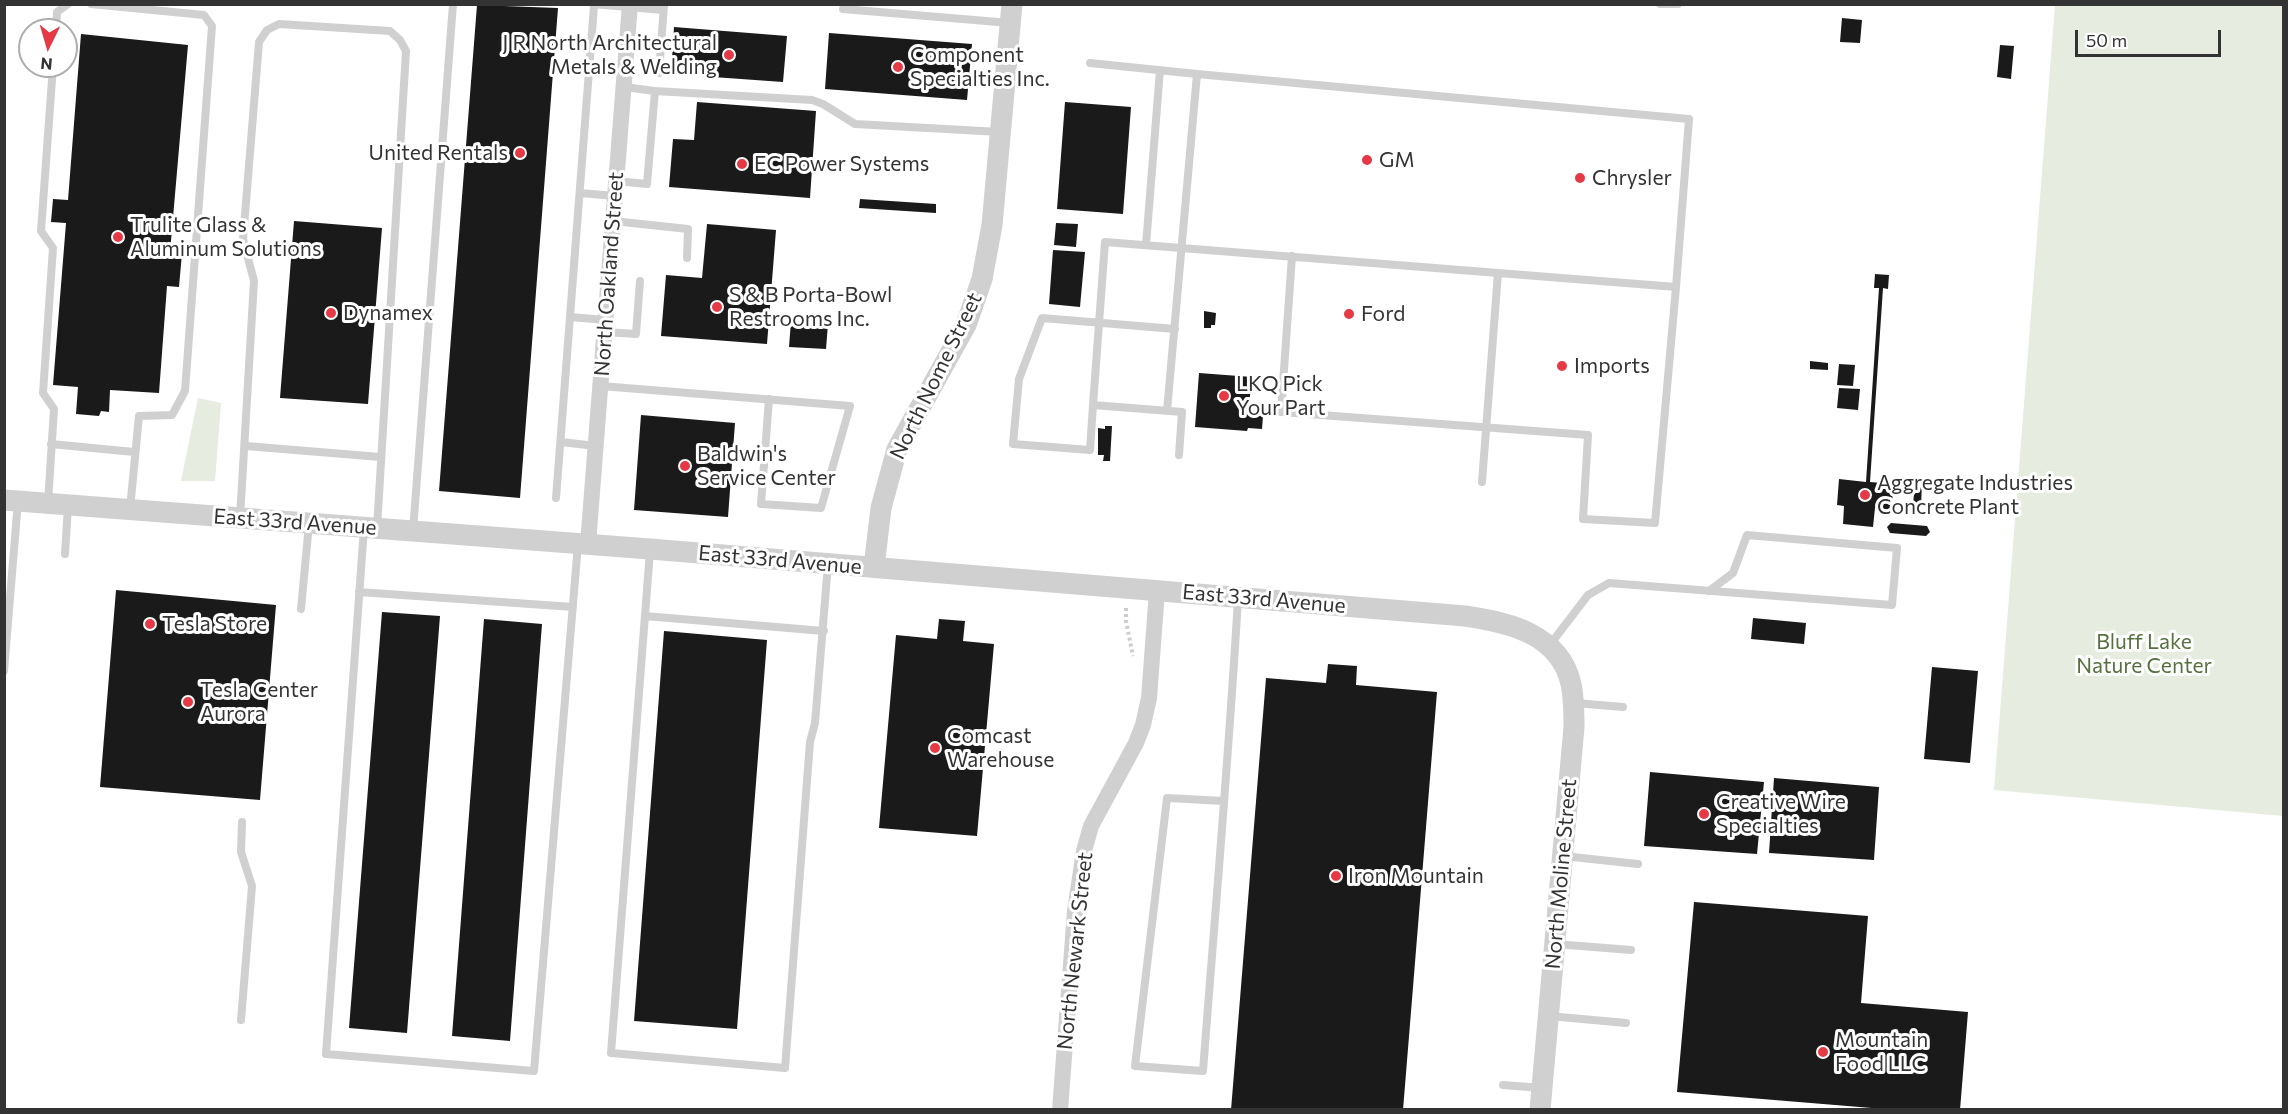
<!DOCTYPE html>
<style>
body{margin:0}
#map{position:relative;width:2288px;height:1114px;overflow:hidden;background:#fff;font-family:Commissioner,sans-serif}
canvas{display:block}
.frame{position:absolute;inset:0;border:6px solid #333;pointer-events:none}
.north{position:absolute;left:18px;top:18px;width:60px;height:60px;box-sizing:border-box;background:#fff;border:2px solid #adadad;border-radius:50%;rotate:185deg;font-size:16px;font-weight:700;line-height:24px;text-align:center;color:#333}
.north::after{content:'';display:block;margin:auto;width:21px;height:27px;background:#e63946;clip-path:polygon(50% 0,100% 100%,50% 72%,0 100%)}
.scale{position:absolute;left:2075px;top:30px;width:146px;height:27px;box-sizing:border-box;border:3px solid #333;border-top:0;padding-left:8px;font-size:18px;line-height:21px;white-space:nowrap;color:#333;-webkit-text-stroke:4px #fff;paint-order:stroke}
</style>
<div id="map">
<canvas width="2288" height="1114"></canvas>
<div class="frame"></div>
<div class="north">N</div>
<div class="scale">50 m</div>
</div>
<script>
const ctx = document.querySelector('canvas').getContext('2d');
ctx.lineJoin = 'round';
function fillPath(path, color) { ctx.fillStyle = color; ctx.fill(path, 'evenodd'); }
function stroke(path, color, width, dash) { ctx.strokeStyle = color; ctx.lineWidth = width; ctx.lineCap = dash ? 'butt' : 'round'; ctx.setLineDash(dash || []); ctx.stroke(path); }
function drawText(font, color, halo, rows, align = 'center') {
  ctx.font = font + ' Commissioner,sans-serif'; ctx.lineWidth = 6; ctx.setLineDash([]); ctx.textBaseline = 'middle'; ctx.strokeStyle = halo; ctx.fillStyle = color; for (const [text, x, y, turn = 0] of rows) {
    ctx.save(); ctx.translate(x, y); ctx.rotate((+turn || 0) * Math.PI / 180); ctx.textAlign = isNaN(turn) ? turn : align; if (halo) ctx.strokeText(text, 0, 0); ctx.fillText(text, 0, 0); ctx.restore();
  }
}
const green = new Path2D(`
 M2055 5H2283V816L1994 790Z
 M198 398 221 403 215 481H181Z`);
const building = new Path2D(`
 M477 5 558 8 520 498 439 491Z
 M1842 18 1862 20 1860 43 1840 42Z
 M674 27 787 36 783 82 671 74Z
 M829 33 972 44 967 100 825 89Z
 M81 34 188 45 170 252 182 253 179 287 167 286 159 393 110 390 109 412 101 411 99 416 76 414 78 387 53 385 66 223 51 222 53 199 68 200Z
 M2000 45 2014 46 2011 79 1997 77Z
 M697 102 816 111 810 198 669 187 673 139 694 140Z
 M1065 102 1131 107 1123 214 1057 209Z
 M860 199 936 204V213L859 208Z
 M294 221 382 228 368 404 280 398Z
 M1056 223 1078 224 1076 247 1054 245Z
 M707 224 776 230 767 344 661 336 666 275 702 278Z
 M1053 250 1085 252 1080 307 1049 304Z
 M1875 274 1889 275 1888 289 1883 288 1870 482 1894 484 1891 510 1875 508 1873 527 1843 524 1844 506 1837 505 1839 479 1866 482 1879 288H1874Z
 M1204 311 1216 313 1215 325H1211V328H1204Z
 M791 321 828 324 826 349 789 347Z
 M1810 361 1828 363V370L1810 369Z
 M1839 364 1855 365 1853 386 1837 385Z
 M1199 373 1252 377 1248 415 1263 416 1262 429 1248 428 1247 431 1195 427Z
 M1839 388 1860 389 1858 410 1837 408Z
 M641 415 735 423 728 517 634 510Z
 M1105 426H1112L1110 461H1103L1104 455H1098V428L1105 429Z
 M1915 482 1922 483 1921 506 1913 505Z
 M1891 523 1927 526 1930 532 1926 536 1890 533 1887 527Z
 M116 590 276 605 260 800 100 787Z
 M382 612 440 616 407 1033 349 1028Z
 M1753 618 1806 623 1804 644 1751 639Z
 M484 619 542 624 510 1041 452 1036Z
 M939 619 965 621 963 641 994 644 977 836 879 828 896 635 937 639Z
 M664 631 767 640 737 1029 634 1021Z
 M1328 664 1357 666 1356 685 1437 692 1403 1110H1231L1266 678 1326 683Z
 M1932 667 1978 671 1970 763 1924 759Z
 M1650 772 1764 782 1757 854 1644 846Z
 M1774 778 1879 787 1874 860 1769 853Z
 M1694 902 1868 916 1861 1003 1968 1012 1960 1110H1896L1677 1092Z`);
const path = new Path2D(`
 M1126 608V621L1133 656`);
const service = new Path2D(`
 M91 4 204 15 212 26 185 391 172 415 139 416 130 509
 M593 4 663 10
 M1660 4H1678
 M843 9 1010 23
 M56 30 57 12 68 4
 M1090 63 1197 74 1167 411
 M589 69 625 70
 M659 73 664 5
 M1197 74 1689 119 1676 287
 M624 87 655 91 812 100 823 104 855 124 1000 132
 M616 181 647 184 655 91
 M580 193 615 196
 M613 221 688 229 687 258
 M1146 245 1160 70
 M570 317 606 320
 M1175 329 1042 318 1019 379 1013 444 1090 450 1093 405 1182 412 1179 455
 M605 332 636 334 640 281
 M601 386 850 406 821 508 761 504 769 399
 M1093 405 1105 242 1676 287 1655 523 1583 519 1588 435 1281 412 1292 256
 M561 442 596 446
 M51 444 134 452
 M246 446 380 457
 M1482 482 1498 273
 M556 498 594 6
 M48 503 54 409 43 393 53 248 41 231 53 66
 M240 518 254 281 243 239 259 42 267 30 279 24 390 31 400 40 406 51 377 528
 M364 528 326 1054 534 1071 578 544
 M413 531 453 4
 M650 551 611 1053 785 1068 810 742 815 723 828 564
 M65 554 68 506
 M359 592 573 607
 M301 609 309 524
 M645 616 824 631
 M1549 646 1588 595 1609 583 1892 605 1897 548 1747 535 1733 573 1709 591
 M4 671 18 501
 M1575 703 1623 707
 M1224 801 1167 798 1135 1066 1203 1071C1215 913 1229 756 1238 598
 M1563 856 1638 864
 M1555 944 1631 950
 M1549 1016 1626 1023
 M241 1020 252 886 241 852 242 822
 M1503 1085 1542 1088`);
const minor = new Path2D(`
 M588 544 630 4
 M1060 1110 1075 911 1084 851 1091 826 1136 743 1143 725 1149 698 1157 591`);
const tertiary = new Path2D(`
 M4 500 650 549 1465 616C1508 622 1560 634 1571 684 1574 698 1574 713 1574 727L1540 1110
 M874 567 881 508 897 449 966 325 982 279 992 225 1012 4`);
const markers = [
 [729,55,6,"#e63946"],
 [898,67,6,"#e63946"],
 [520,153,6,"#e63946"],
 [1367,160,6,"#e63946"],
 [742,164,6,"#e63946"],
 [1580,178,6,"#e63946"],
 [118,237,6,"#e63946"],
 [717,307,6,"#e63946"],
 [331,313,6,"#e63946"],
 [1349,314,6,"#e63946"],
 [1562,366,6,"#e63946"],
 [1224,396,6,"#e63946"],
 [685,466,6,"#e63946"],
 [1865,495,6,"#e63946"],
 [150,624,6,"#e63946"],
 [188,702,6,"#e63946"],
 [935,748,6,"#e63946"],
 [1704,814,6,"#e63946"],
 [1336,876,6,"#e63946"],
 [1823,1052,6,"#e63946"]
];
const poiNames = [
 ["J R North Architectural",717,43,"right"],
 ["Metals & Welding",717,67,"right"],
 ["Component",910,55],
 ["Specialties Inc.",910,79],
 ["United Rentals",508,153,"right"],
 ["GM",1379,160],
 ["EC Power Systems",754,164],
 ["Chrysler",1592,178],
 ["Trulite Glass &",130,225],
 ["Aluminum Solutions",130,249],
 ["S & B Porta-Bowl",729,295],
 ["Restrooms Inc.",729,319],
 ["Dynamex",343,313],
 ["Ford",1361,314],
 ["Imports",1574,366],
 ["LKQ Pick",1236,384],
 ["Your Part",1236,408],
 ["Baldwin's",697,454],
 ["Service Center",697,478],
 ["Aggregate Industries",1877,483],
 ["Concrete Plant",1877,507],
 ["Tesla Store",162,624],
 ["Tesla Center",200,690],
 ["Aurora",200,714],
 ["Comcast",947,736],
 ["Warehouse",947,760],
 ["Creative Wire",1716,802],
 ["Specialties",1716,826],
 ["Iron Mountain",1348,876],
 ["Mountain",1835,1040],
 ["Food LLC",1835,1064]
];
const streetNames = [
 ["North Oakland Street",609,274,-86],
 ["North Nome Street",936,376,-64],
 ["East 33rd Avenue",295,522,4],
 ["East 33rd Avenue",780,560,5],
 ["East 33rd Avenue",1264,599,5],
 ["North Moline Street",1561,874,-85],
 ["North Newark Street",1075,951,-84]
];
const parkNames = [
 ["Bluff Lake",2144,642],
 ["Nature Center",2144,666]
];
fillPath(green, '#e6ecdf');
fillPath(building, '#1a1a1a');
stroke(path, '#cdcdcd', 4, [3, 3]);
stroke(service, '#d0d0d0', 8);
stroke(minor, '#d0d0d0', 16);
stroke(tertiary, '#d0d0d0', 21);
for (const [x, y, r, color] of markers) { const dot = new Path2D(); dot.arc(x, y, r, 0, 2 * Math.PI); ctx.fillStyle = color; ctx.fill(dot); stroke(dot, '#fff', 2); }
drawText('21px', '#333', '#fff', poiNames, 'left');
drawText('21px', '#333', '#fff', streetNames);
drawText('21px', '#56703f', '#fff', parkNames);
</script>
